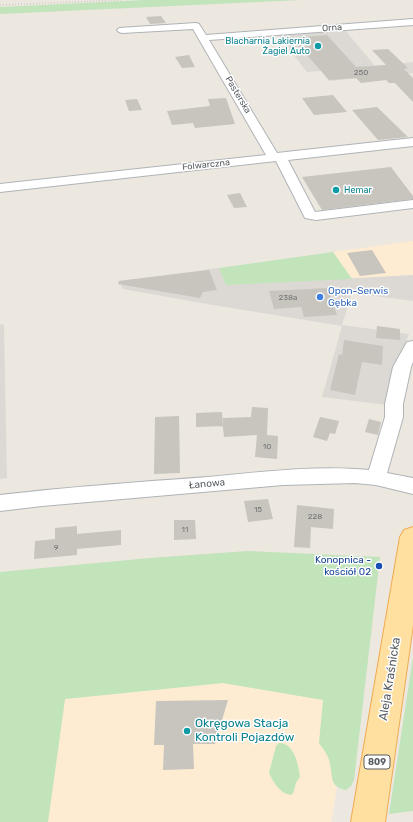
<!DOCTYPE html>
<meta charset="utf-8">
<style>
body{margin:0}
canvas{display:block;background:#ece7df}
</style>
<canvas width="413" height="822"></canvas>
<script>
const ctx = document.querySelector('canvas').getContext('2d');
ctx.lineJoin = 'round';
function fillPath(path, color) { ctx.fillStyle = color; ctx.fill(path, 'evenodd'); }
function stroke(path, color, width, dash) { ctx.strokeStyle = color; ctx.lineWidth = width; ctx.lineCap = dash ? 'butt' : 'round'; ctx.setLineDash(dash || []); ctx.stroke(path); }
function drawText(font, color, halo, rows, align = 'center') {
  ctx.font = font + ' Rubik,sans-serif'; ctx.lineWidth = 3; ctx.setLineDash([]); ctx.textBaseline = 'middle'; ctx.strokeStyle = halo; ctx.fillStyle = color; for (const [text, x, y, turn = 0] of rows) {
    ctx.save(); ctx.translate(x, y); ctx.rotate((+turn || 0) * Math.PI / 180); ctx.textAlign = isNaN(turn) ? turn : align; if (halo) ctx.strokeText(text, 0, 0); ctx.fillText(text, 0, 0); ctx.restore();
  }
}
const commercial = new Path2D(`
 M413 241V275L352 279 333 252Z
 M223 683 324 700 319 743 326 752 330 761 333 782 337 788 331 822H48L65 699Z`);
const industrial = new Path2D(`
 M345 30 375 66 413 62V73L329 81 321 71 307 72 278 35Z
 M219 268 226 285 413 275V301L352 293 342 325 409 334 399 359 388 405 322 397 342 326 207 304 123 289 119 281Z
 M0 324 4 325 7 478 0 479Z`);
const green = new Path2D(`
 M145 0H301L0 14V7Z
 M333 252 352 279 226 285 219 268Z
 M248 551 380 557 354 780 351 786 346 790C327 786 334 774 329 760 327 753 323 749 319 743L323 700 223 683 65 699 48 822H0V572L150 558Z
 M413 657V811L389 814Z
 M279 743C294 742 299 766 300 777 293 784 296 792 291 795 279 793 274 783 269 773L276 746Z`);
const building = new Path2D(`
 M161 16 166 23 150 24 146 17Z
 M327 35 356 67 386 65 372 50 388 49 408 68 404 69 413 78V102L395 83H389L386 80 361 83 356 78 329 80 292 38Z
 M189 55 195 67 182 68 175 57Z
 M333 95 347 112 314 115 302 98Z
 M226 98 235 124 195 128 193 123 172 125 167 111 210 106 208 99Z
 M137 99 142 110 129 111 125 100Z
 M377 107 408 137 378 140 352 110Z
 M391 167 413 196V199L322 210 302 177Z
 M240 193 247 207 234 208 227 195Z
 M372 250 386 273 360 276 347 253Z
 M209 270 217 290 203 292 200 298 118 284 119 281Z
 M328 288 337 315 304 317 301 307 274 309 269 291Z
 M377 326 400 329V340L376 338Z
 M344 340 383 346 382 365 362 362 355 395 330 390 339 354 342 355Z
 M252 407 268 408 267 435 278 436 277 459 255 457 257 435 224 437 222 418 251 417Z
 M222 412 223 426 196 427V413Z
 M179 416 180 473 154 474 155 417Z
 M320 417 339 421 335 434 330 433 327 441 313 437Z
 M369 419 381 422 378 435 365 432Z
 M268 499 273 519 248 522 244 501Z
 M297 505 334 509 333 529 311 527 310 548 294 547Z
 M174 520H195L196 539 174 540Z
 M77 526V534L121 530V545L77 549V555L34 559 35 541 55 539V528Z
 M228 700 215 744H193L194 769 163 770 164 745H154L156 701Z`);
const minor = new Path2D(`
 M413 19V25L209 40 277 153 413 138V146L288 160 315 212 413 200V208L316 220 305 218 276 161 0 192V184L266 155 193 29 122 33 119 32 117 30 119 28 196 23 199 24 206 35Z
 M413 341V362L411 367 403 404V417L387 473 413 478V494L376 485 355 483 283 485 42 506 0 511V495C69 487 139 482 208 477 261 472 317 465 369 470L385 417V404L393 367 407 342Z`);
const major = new Path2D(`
 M413 527V625L385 822H351L400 537 404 530Z`);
const rail = new Path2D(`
 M0 5 121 0`);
const markers = [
 [318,46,4,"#0f9aa8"],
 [336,190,4,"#0f9aa8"],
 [320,297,4,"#3f7fe0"],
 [379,566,4,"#1a4fb4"],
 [187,731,4,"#0f9aa8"]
];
const numberNames = [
 ["250",361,73],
 ["238a",288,298],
 ["10",267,447],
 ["15",258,510],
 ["228",315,517],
 ["11",185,530],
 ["9",56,548]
];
const farStreetnames = [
 ["Orna",332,28,-4],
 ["Pasterska",238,95,59],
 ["Folwarczna",206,165,-6]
];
const farCulturenames = [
 ["Blacharnia Lakiernia",310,41],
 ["Żagiel Auto",310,51],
 ["Hemar",344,190,"left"]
];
const shields = [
 [377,762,26]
];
const shieldNames = [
 ["809",377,762]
];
const shopNames = [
 ["Opon-Serwis",328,291],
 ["Gębka",328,303]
];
const streetNames = [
 ["Łanowa",207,484,-5]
];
const transitNames = [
 ["Konopnica -",371,560],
 ["kościół 02",371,572]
];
const nearStreetnames = [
 ["Aleja Kraśnicka",390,679,-81]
];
const nearCulturenames = [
 ["Okręgowa Stacja",195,724],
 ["Kontroli Pojazdów",195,738]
];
fillPath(commercial, '#feecd2');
fillPath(industrial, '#dcd9d4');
fillPath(green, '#c1e4bb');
fillPath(building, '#c8c4be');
stroke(minor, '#b0b4b7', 2);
stroke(major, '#f1ab53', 2);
fillPath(minor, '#fff');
fillPath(major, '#ffe0a1');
stroke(rail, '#afb0b1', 1.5, [0.5, 2.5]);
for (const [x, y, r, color] of markers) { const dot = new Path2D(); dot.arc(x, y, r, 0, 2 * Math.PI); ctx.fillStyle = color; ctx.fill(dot); stroke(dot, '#fff', 1.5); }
drawText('8px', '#747778', null, numberNames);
drawText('9px', '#585d61', '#fff', farStreetnames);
drawText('9px', '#0d838f', '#fff', farCulturenames, 'right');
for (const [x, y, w] of shields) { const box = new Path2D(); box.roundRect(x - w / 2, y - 7, w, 14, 3); ctx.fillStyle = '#fff'; ctx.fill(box); stroke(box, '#585d61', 1); }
drawText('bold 9px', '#585d61', null, shieldNames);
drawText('10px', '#366cbe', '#fff', shopNames, 'left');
drawText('10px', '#585d61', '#fff', streetNames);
drawText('10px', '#164399', '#fff', transitNames, 'right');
drawText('12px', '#585d61', '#fff', nearStreetnames);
drawText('12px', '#0d838f', '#fff', nearCulturenames, 'left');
</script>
